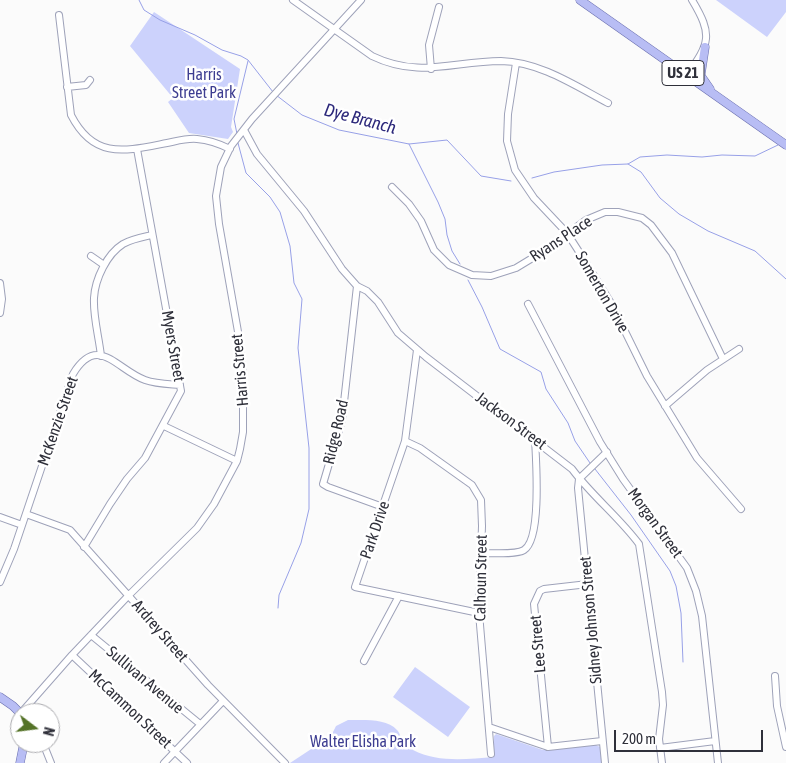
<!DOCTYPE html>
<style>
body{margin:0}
#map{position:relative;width:786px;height:763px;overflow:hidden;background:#fbfbfb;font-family:"Asap Condensed",sans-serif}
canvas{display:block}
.north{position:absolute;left:10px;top:703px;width:50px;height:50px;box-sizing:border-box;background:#fff;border:1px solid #acacb0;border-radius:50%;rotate:105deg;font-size:14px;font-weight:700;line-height:20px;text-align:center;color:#2f303a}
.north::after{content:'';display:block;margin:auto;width:18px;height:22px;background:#557328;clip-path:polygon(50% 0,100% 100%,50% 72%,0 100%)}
.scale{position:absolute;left:614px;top:730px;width:149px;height:22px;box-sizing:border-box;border:2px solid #2f303a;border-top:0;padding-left:6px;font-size:15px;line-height:18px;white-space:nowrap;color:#2f303a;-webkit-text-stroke:4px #fff;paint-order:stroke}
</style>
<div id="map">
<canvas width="786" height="763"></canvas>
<div class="north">N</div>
<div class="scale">200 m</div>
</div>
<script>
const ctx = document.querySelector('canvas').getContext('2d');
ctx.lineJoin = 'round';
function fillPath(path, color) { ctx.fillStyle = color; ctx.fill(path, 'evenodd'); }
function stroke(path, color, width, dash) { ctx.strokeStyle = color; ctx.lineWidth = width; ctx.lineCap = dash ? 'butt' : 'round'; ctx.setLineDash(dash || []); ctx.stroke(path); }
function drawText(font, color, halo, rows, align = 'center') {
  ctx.font = font + ' "Asap Condensed",sans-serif'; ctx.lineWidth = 5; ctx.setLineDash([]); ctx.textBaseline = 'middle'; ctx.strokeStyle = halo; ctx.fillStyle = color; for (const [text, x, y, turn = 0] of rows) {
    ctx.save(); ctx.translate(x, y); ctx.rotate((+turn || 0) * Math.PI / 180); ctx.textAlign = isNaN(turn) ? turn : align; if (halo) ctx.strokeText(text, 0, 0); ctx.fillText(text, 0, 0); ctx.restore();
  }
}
const green = new Path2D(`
 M716 0H786V12L767 37Z
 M154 12 240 69 231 127 233 132 228 139 189 133 168 102 173 98 130 46Z
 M415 667 470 707 448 737 393 697Z
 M348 720C363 720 387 718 397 730 400 733 400 736 402 740 404 743 410 748 413 750 438 763 467 759 494 757V736L496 734 543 750 594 744 600 747 603 763H290L331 736 336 726Z`);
const stream = new Path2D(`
 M139 0 144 10 160 20 195 35 222 50 241 56 248 60 273 92
 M276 95 302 115 339 130 409 144 447 140 481 176 511 181
 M237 134 234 119 248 61
 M238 143 246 173 270 197 280 212 290 246 294 283 302 299 298 348 309 448V509L301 543 279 595 278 608
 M409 144 438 202 445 219 447 235 452 251 460 264
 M628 164 641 172 660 198 679 214 708 231 755 251 786 279
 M532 178 554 172 602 165 628 164 640 157 667 155 702 157 722 155 755 156 778 145
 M468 280 482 307 500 349 541 372 546 389 568 423 575 441 590 463
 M595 469 631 515 670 571 676 586 681 613 683 662`);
const minor = new Path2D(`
 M293 0 372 56C420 79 453 61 501 61 540 62 574 85 608 103
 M59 15 71 115C94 160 125 151 167 143 177 141 187 138 197 139 209 140 220 144 230 149
 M516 63 508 114 507 141 515 170 534 198 567 233 583 258 611 303 647 376 697 458 741 509
 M431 69 429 45 439 7
 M687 75C710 43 713 35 692 0
 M67 87 86 85 90 80
 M244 130 257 154 304 211 342 269 357 286 367 291 378 302 398 333 426 357 572 469C592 496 619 517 639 544L662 692 663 705 659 739 662 763
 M392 187 409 204 421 221 434 250 449 265 472 275 491 276 516 268 544 251 586 220 605 212H618L642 218 651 225 672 253 723 359
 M91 256 104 265
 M0 283 2 299 0 313
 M357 286 342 420 323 484 328 487 383 507
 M528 304 600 442 623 479 687 568 696 591 702 616 718 763
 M417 350 405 441 355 587 479 613
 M101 356C99 337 93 317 94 298 95 279 107 254 123 244 132 239 143 237 152 235
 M665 406 707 370 739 349
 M164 426 237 461
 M405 441 420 448 472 485 481 500 482 526 479 613 491 754
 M26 514 70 530 208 685 285 763
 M0 517 22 525
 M84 547 110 504 127 479 145 458 181 391 137 149
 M482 553C492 553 516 555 524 550 542 539 536 460 535 439
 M0 582 14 549 73 374C98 333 117 370 145 380 156 384 168 384 180 385
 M91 635 200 724
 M72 655 187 763
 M364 661 399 596
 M775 676 777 706 786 747
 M21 713 72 655 129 595 197 528 214 504 237 461 240 449 243 432V376L240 343 219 224 216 196 221 167 231 146 252 119 361 0
 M489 727 548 747 602 741
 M43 743 51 763
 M548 747 534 604 540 591 544 589 588 584
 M660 748 715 741
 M164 763 223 701
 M605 763 578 488 579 479 607 452`);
const major = new Path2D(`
 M580 0 786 145
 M705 47 701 73V76L710 89
 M0 697 13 706 20 713
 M20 763 24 743`);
const shields = [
 [683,73,42]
];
const shieldNames = [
 ["US 21",683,73]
];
const parkNames = [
 ["Harris",204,75],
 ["Street Park",204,93],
 ["Walter Elisha Park",363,742]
];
const streetNames = [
 ["Ryans Place",561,239,-33],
 ["Somerton Drive",602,292,60],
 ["Myers Street",173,346,80],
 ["Harris Street",240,370,-95],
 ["McKenzie Street",58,421,-71],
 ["Jackson Street",511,421,37],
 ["Ridge Road",336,432,-77],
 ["Morgan Street",655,523,54],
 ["Park Drive",375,530,-71],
 ["Calhoun Street",481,578,-89],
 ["Sidney Johnson Street",591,620,-95],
 ["Ardrey Street",160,631,49],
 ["Lee Street",538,644,-95],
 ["Sullivan Avenue",145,680,40],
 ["McCammon Street",130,709,43]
];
const waterNames = [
 ["Dye Branch",360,119,15]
];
fillPath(green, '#ccd2fc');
stroke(stream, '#97a0e7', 1);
stroke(minor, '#9ea2b9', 8);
stroke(major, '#6a6fae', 9);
stroke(minor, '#fff', 6);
stroke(major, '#b8bdf4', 8);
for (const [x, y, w] of shields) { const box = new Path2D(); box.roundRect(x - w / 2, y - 12.5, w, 25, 4); ctx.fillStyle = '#fff'; ctx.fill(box); stroke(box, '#2f303a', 1); }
drawText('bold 15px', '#2f303a', null, shieldNames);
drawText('16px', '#3d3d91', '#fff', parkNames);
drawText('16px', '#2f303a', '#fff', streetNames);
drawText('italic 18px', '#2d297b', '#fff', waterNames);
</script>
